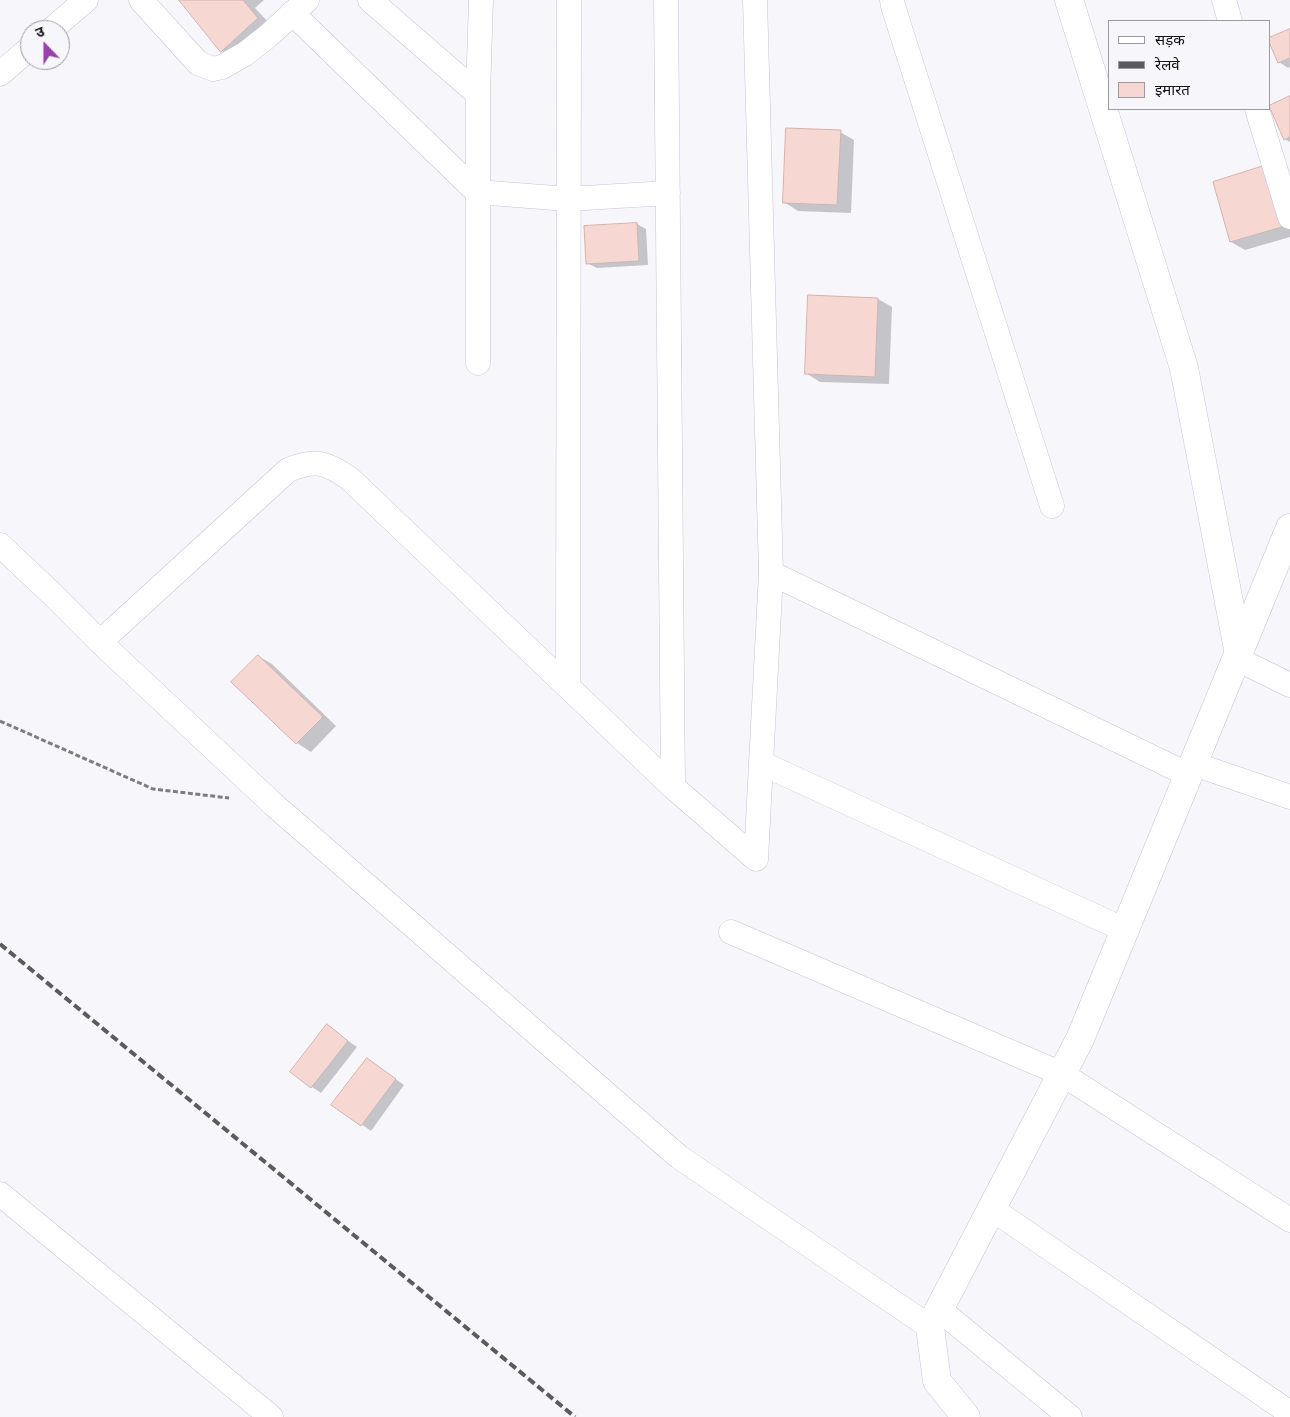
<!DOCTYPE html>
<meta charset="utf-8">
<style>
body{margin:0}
#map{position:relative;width:1290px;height:1417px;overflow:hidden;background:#f7f6fb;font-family:"Noto Serif","Noto Sans Devanagari",serif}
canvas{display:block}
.legend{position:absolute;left:1108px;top:20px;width:162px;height:90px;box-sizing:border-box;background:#f7f6fb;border:1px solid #9b9aa0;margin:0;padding:6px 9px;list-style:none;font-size:15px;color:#110f17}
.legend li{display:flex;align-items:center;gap:10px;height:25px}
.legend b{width:25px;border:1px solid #9b9aa0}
.north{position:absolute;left:20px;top:20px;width:50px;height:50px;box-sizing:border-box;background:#f7f6fb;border:1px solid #9b9aa0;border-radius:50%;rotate:338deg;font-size:14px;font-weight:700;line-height:20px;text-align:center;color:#110f17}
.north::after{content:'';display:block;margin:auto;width:18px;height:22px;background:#9840ad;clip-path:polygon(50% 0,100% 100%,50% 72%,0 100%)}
</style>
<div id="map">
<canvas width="1290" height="1417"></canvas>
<ul class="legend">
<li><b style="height:6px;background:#fff"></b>सड़क</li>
<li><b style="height:6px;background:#5b5a61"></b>रेलवे</li>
<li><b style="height:14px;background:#f7d7d2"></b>इमारत</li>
</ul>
<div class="north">उ</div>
</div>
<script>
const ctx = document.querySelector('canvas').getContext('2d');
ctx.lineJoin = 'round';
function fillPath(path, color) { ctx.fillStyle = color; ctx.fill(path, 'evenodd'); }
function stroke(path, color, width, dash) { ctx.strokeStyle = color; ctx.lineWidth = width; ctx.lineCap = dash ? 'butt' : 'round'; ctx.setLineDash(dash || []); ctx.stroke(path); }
const shadow = new Path2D(`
 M181 0H264L255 8 272 26 236 59 222 51Z
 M1290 30V67L1288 68 1279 62 1269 40Z
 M1290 98V142L1285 139Z
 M840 132 854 140 851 213 798 211 784 202Z
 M1290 217V237L1245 250 1231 242Z
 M637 224 646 229 648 265 597 268 587 263Z
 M878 299 892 307 889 384 820 382 806 373Z
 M258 656 272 664 336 726 311 752 297 743 233 682Z
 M327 1026 357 1047 321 1093 312 1087Z
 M376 1065 404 1085 371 1131 333 1104Z`);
const building = new Path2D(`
 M179 0H243L258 18 221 52Z
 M1290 29V58L1278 63 1269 42V38Z
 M1290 96V137L1284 140 1269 106Z
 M786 128 841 130 837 205 783 203Z
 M1264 166 1282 227 1230 242 1213 182Z
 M637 223 639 261 586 264 584 226Z
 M808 295 878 298 875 377 805 374Z
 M258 655 323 717 296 744 231 682Z
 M327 1024 348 1041 311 1088 290 1072Z
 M367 1058 396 1079 361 1126 331 1105Z`);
const path = new Path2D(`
 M0 721 153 789 229 798`);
const street = new Path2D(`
 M141 0 198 63 213 69 222 67 245 54 268 36 307 0
 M370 0 478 94
 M666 0 673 787
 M755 0 771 573 756 859
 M892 0 893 6 1052 506
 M1224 0 1230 21
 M292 13 477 192 568 199 668 193
 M51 30 86 0
 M0 74 30 48
 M1257 109 1290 217
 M478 363V94L481 0
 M0 545 51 593 100 642 273 804 679 1157 930 1327
 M771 573 1189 775
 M100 642 288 470C316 459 326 462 350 479L673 787 756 859
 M1237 659 1290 685
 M568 687 569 0
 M761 763 1125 930
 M1194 764 1290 797
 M731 932 1062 1074 1290 1220
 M0 1194 271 1417
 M992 1209 1290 1413
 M940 1310 1070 1417`);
const secondary = new Path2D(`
 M1069 0 1184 368 1239 654
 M966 1417 937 1381 930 1327 1080 1039 1290 528`);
const rail = new Path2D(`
 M0 944 575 1417`);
fillPath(shadow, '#0003');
fillPath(building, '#f7d7d2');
stroke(building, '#d1b2ae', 1);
stroke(street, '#c8c2dd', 25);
stroke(secondary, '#c8c2dd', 29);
stroke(path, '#7e7c83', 3, [5, 2.5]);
stroke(street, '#fff', 24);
stroke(secondary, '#fff', 28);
stroke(rail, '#5b5a61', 4, [8, 4]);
</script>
